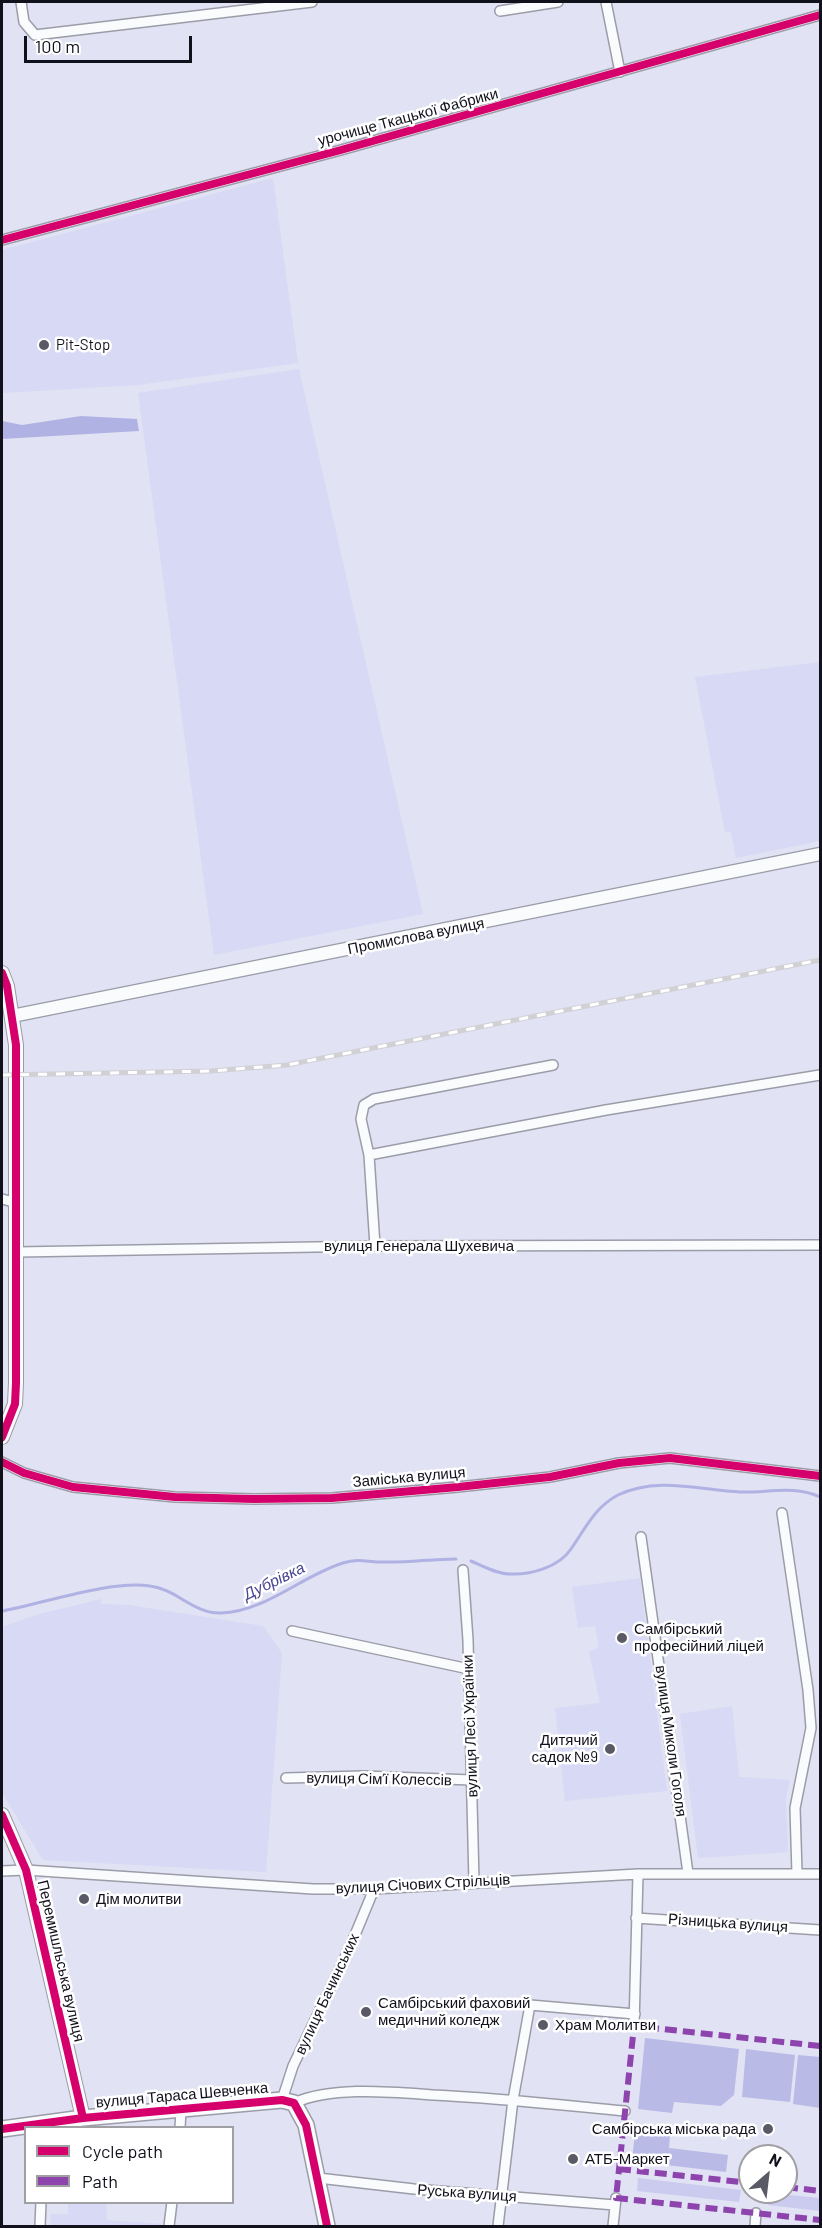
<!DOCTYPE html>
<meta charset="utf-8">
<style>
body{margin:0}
#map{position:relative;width:822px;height:2228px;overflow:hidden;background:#e1e2f3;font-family:Barlow,sans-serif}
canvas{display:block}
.frame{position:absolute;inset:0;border:3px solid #11111c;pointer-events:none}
.legend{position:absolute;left:24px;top:2126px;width:210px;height:78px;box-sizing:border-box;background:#fff;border:2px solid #a0a0a4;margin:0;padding:8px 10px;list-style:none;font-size:18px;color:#11111c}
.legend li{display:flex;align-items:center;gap:12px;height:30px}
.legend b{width:30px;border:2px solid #a0a0a4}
.north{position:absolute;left:738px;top:2144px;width:60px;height:60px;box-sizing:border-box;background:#fff;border:2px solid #a0a0a4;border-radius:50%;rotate:28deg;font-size:16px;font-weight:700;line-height:24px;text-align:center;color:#11111c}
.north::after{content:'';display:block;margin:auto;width:21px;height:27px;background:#5a5a67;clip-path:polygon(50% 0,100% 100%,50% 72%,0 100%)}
.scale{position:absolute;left:24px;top:36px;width:168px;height:27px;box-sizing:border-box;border:3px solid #11111c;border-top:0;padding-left:8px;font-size:18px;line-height:21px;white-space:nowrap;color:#11111c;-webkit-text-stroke:4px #fff;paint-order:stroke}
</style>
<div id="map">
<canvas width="822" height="2228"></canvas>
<div class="frame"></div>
<ul class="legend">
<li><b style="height:8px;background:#d6006c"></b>Cycle path</li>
<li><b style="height:8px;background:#8e44ad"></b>Path</li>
</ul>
<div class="north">N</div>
<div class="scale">100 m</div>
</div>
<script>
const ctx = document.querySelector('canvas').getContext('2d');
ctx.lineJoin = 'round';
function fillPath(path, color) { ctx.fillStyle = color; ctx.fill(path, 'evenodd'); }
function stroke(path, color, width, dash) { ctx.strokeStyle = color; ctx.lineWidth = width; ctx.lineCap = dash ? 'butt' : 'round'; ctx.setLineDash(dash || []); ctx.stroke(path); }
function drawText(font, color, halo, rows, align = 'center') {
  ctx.font = font + ' Barlow,sans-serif'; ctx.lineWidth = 5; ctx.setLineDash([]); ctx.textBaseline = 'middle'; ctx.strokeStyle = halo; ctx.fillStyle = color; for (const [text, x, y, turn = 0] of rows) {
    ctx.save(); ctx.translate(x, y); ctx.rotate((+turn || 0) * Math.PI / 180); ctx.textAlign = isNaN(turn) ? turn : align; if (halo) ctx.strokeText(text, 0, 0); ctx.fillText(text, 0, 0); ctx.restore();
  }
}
const built = new Path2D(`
 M273 178 298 363 138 385 2 393V250Z
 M299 369 423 914 214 955 138 393Z
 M820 662V841L736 858 731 832H725L695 677Z
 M640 1578 667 1791 565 1801 555 1708 600 1703 589 1652 599 1647 595 1626 578 1628 572 1587Z
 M101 1599V1604L129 1605 263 1626 282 1653 266 1872 43 1860 2 1793V1627L36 1615Z
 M732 1706 739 1777 790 1780 786 1799 788 1852 698 1858 680 1714Z
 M68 2203H106L107 2220 162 2224 161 2226H50L51 2214H68Z`);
const green = new Path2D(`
 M638 2178 741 2190 739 2202 637 2191Z
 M769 2193 820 2198V2211L768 2205Z`);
const forest = new Path2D(`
 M645 2038 739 2049 734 2095 721 2106 674 2102 672 2113 638 2109Z
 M746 2049 795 2055 790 2102 742 2097Z
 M798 2055 820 2057V2108L793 2104Z
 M635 2132 670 2136 669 2148 728 2155 726 2172 632 2161Z`);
const water = new Path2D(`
 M81 416 137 419 139 431 2 439V421L22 425Z`);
const stream = new Path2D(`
 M471 1561C483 1566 497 1574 510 1574 531 1575 559 1567 571 1549 585 1529 595 1507 618 1495 657 1476 700 1490 740 1492 767 1493 795 1485 820 1497
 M2 1611C42 1604 109 1580 150 1586 176 1589 194 1614 221 1613 265 1612 301 1576 343 1563 360 1558 366 1562 383 1562 407 1563 431 1559 456 1559`);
const minor = new Path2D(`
 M21 2 24 22 35 35 312 2
 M606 2 620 72
 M500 11 558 2
 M2 240 341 150 820 15
 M369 1155 606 1110 820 1075
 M2 1199 17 1203
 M375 1246 369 1155 361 1119 364 1105 374 1099 553 1065
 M17 1252 375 1246 820 1245
 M2 1462 24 1473 73 1487 175 1497 254 1499 332 1498 458 1487 550 1477 619 1463 670 1458 820 1476
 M782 1513 808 1690 811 1728 795 1808 797 1873
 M641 1537 688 1873
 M463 1570 468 1640 474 1882
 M292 1631 469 1669
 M286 1778 363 1776 472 1780
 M2 1871 26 1870 313 1889H374L638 1874H820
 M636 1918 820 1930
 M634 2026 638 1874
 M282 2100 293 2066 350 1947 374 1889
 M294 2103C333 2086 391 2092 434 2095 498 2098 561 2105 625 2111
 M180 2128 181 2110
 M318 2178 414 2189 615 2205
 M40 2226 41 2202
 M169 2226 172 2202
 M498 2226 513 2100 530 2005 635 2014
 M613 2226 616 2198
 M755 2226 756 2213`);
const tertiary = new Path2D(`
 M12 1016 820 854`);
const secondary = new Path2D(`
 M2 973 7 986 16 1045V1383L15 1404 2 1437
 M2 1815 26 1870 83 2118`);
const primary = new Path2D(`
 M2 2129 83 2118 282 2100 294 2103 306 2125 327 2226`);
const rail = new Path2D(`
 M2 1075 211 1071 287 1065 820 960`);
const quiet = new Path2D(`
 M820 2046 634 2026 616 2198 820 2220
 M619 2169 750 2183
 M786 2187 820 2191`);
const cycleway = new Path2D(`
 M2 240 341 150 820 15
 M2 973 7 986 16 1045V1383L15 1404 2 1437
 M2 1462 24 1473 73 1487 175 1497 254 1499 332 1498 458 1487 550 1477 619 1463 670 1458 820 1476
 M2 1815 26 1870 83 2118
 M2 2129 83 2118 282 2100 294 2103 306 2125 327 2226`);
const markers = [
 [44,345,6,"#5a5a67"],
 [622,1638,6,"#5a5a67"],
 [610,1749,6,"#5a5a67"],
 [84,1899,6,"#5a5a67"],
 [366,2012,6,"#5a5a67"],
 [543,2025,6,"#5a5a67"],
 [768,2129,6,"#5a5a67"],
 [573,2159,6,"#5a5a67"]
];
const streetNames = [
 ["урочище Ткацької Фабрики",408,117,-15],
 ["Промислова вулиця",416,936,-11],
 ["вулиця Генерала Шухевича",419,1246],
 ["Заміська вулиця",409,1477,-5],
 ["вулиця Лесі Українки",470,1726,-92],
 ["вулиця Миколи Гоголя",671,1741,82],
 ["вулиця Сімʼї Колессів",379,1779,1],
 ["вулиця Січових Стрільців",423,1884,-3],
 ["Різницька вулиця",728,1923,4],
 ["Перемишльська вулиця",61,1961,77],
 ["вулиця Бачинських",327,1994,-65],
 ["вулиця Тараса Шевченка",182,2095,-5],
 ["Руська вулиця",467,2193,4]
];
const poiNames = [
 ["Pit-Stop",56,345],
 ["Самбірський",634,1629],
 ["професійний ліцей",634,1646],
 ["Дитячий",598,1740,"right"],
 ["садок №9",598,1757,"right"],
 ["Дім молитви",96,1899],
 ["Самбірський фаховий",378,2003],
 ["медичний коледж",378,2020],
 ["Храм Молитви",555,2025],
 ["Самбірська міська рада",756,2129,"right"],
 ["АТБ-Маркет",585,2159]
];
const waterNames = [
 ["Дубрівка",274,1581,-26]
];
fillPath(built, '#d7d9f5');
fillPath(green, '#cacbef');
fillPath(forest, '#b9bbe6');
fillPath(water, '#b1b2e4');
stroke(stream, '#b1b2e4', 3);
stroke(minor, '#9c9ca9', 12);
stroke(tertiary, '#9c9ca9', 15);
stroke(secondary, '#9c9ca9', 16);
stroke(primary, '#9c9ca9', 18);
stroke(minor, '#fafbfd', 9);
stroke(tertiary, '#fafbfd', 12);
stroke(secondary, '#fafbfd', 14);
stroke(primary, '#fafbfd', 15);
stroke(rail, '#d1d1d5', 5);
stroke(rail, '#fff', 3, [9]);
stroke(quiet, '#8e44ad', 6, [12, 6]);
stroke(cycleway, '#d6006c', 8);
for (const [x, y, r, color] of markers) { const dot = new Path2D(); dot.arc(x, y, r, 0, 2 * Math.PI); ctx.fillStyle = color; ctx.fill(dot); stroke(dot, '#fff', 2); }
drawText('15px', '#11111c', '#fff', streetNames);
drawText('15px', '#11111c', '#fff', poiNames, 'left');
drawText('italic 16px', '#4a4693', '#fff', waterNames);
</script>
